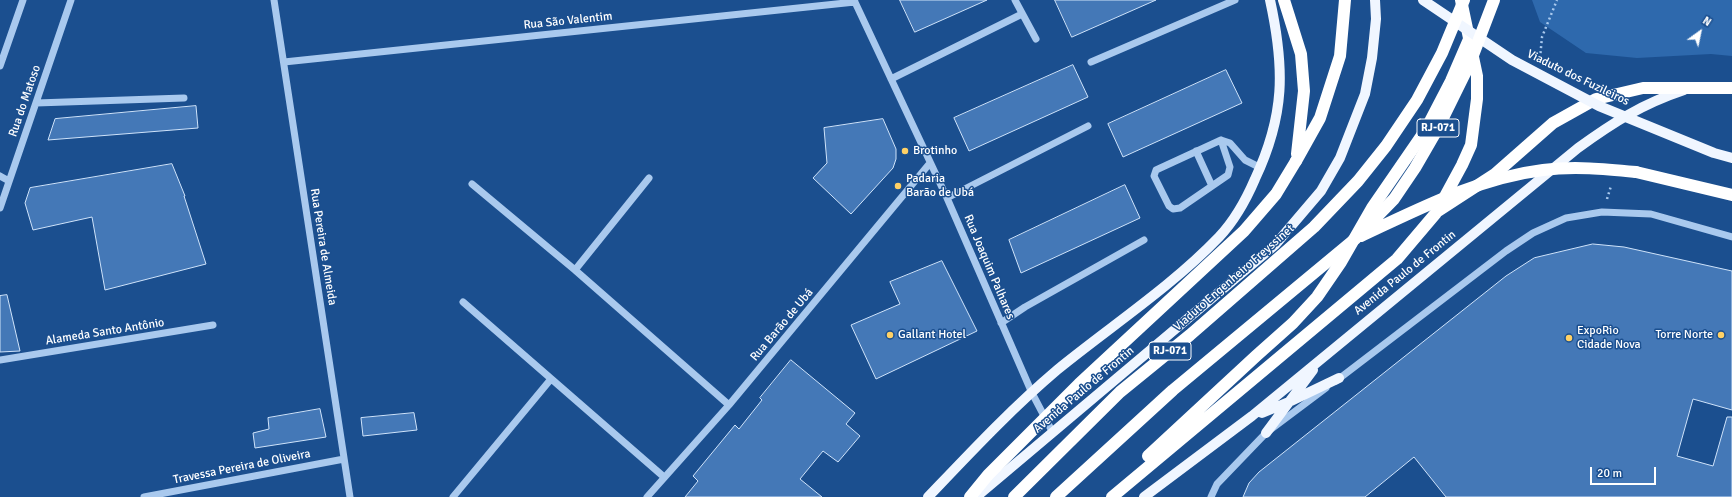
<!DOCTYPE html>
<meta charset="utf-8">
<style>
body{margin:0}
#map{position:relative;width:1732px;height:497px;overflow:hidden;background:#1b4f8f;font-family:Signika,sans-serif}
canvas{display:block}
.north{position:absolute;left:1680px;top:12px;width:40px;height:40px;-webkit-text-stroke:3px #1b4f8f;paint-order:stroke;rotate:33deg;font-size:11px;font-weight:700;line-height:16px;text-align:center;color:#fff}
.north::after{content:'';display:block;margin:auto;width:14px;height:18px;background:#fff;clip-path:polygon(50% 0,100% 100%,50% 72%,0 100%)}
.scale{position:absolute;left:1590px;top:467px;width:66px;height:18px;box-sizing:border-box;border:2px solid #fff;border-top:0;padding-left:5px;font-size:12px;line-height:14px;white-space:nowrap;color:#fff;-webkit-text-stroke:3px #1b4f8f;paint-order:stroke}
</style>
<div id="map">
<canvas width="1732" height="497"></canvas>
<div class="north">N</div>
<div class="scale">20 m</div>
</div>
<script>
const ctx = document.querySelector('canvas').getContext('2d');
ctx.lineJoin = 'round';
function fillPath(path, color) { ctx.fillStyle = color; ctx.fill(path, 'evenodd'); }
function stroke(path, color, width, dash) { ctx.strokeStyle = color; ctx.lineWidth = width; ctx.lineCap = dash ? 'butt' : 'round'; ctx.setLineDash(dash || []); ctx.stroke(path); }
function drawText(font, color, halo, rows, align = 'center') {
  ctx.font = font + ' Signika,sans-serif'; ctx.lineWidth = 3; ctx.setLineDash([]); ctx.textBaseline = 'middle'; ctx.strokeStyle = halo; ctx.fillStyle = color; for (const [text, x, y, turn = 0] of rows) {
    ctx.save(); ctx.translate(x, y); ctx.rotate((+turn || 0) * Math.PI / 180); ctx.textAlign = isNaN(turn) ? turn : align; if (halo) ctx.strokeText(text, 0, 0); ctx.fillText(text, 0, 0); ctx.restore();
  }
}
const green = new Path2D(`
 M1532 0H1732V56L1711 54 1637 58 1586 53 1540 22Z`);
const building = new Path2D(`
 M900 0H987L915 32Z
 M1055 0H1156L1072 37Z
 M1073 65 1088 97 969 151 954 118Z
 M1226 70 1242 103 1123 157 1108 124Z
 M196 106 198 128 48 140 55 119Z
 M883 119 896 149V159L893 168 851 214 813 178 827 163 824 128Z
 M172 164 185 196H184L206 264 105 290 92 217 33 230 25 203 30 188Z
 M1125 185 1140 218 1021 273 1009 240Z
 M1593 244 1624 247 1732 271V410L1693 399 1677 456 1713 466 1727 417H1732V497H1446L1414 457 1365 497H1243L1249 483 1259 472 1506 276 1534 258Z
 M942 261 977 331 876 379 851 325 900 304 890 282Z
 M7 295 20 351 0 352V296Z
 M791 360 855 413 846 424 860 436 838 462 823 451 800 479 822 497H685L698 481 693 476 735 425 739 429 762 400 760 398Z
 M320 409 326 437 255 448 253 433 269 429 268 418Z
 M414 413 417 430 363 436 361 418Z`);
const path = new Path2D(`
 M1540 58 1542 37 1557 0
 M1607 199 1611 186`);
const minor = new Path2D(`
 M274 0 350 497
 M854 0 947 198 1032 393 1053 433
 M1015 0 1036 39
 M284 62 855 2
 M1091 62 1235 0
 M0 66 23 0
 M891 79 1022 14
 M36 103 184 98
 M1221 140 1230 167 1228 175 1180 208 1173 209 1169 206 1154 176 1156 170 1221 140 1230 143 1245 160 1261 168
 M1196 151 1212 186
 M0 176 9 181
 M472 184 575 270 729 405
 M947 198 1088 126
 M0 208 71 0
 M575 270 649 178
 M463 302 664 477
 M1001 323 1025 307 1144 240
 M0 360 213 325
 M1336 381 1506 251 1533 233 1566 218 1602 212 1651 214 1732 237
 M144 497 344 459
 M453 497 551 379
 M647 497 729 405 930 163
 M1211 497 1217 484 1266 433 1326 388`);
const major = new Path2D(`
 M1262 413 1291 401 1339 378
 M1266 433 1313 370
 M928 497C970 453 1011 409 1057 370 1111 326 1171 287 1219 237 1235 220 1246 200 1255 179 1285 115 1285 69 1270 0
 M976 497 1275 245 1321 191 1340 158 1365 94 1372 58 1376 19 1375 0
 M1144 497 1252 416 1578 148C1614 122 1642 104 1684 90`);
const highway = new Path2D(`
 M1284 0 1301 54 1304 91 1297 154
 M1296 161 1320 118 1340 56 1345 0
 M1636 172 1732 195
 M1438 211 1495 174 1553 123 1596 99 1643 88H1732
 M1148 456 1256 356 1293 323 1317 297 1341 262 1372 208 1425 131 1451 81 1470 37
 M1112 497 1397 259 1436 213 1462 165 1471 145 1477 99V76L1461 0`);
const majorBridge = new Path2D(`
 M1423 0 1512 60 1599 106 1714 153 1732 158`);
const highwayBridge = new Path2D(`
 M1361 236C1419 209 1478 178 1543 170 1574 166 1605 169 1636 172
 M970 497 988 475 1079 384 1244 231 1276 194 1296 161
 M1014 497 1120 392 1190 335 1314 227 1358 181 1386 146 1417 100 1442 53 1464 0
 M1056 497 1173 390 1355 239 1394 199 1415 168 1437 130 1470 63 1494 0`);
const markers = [
 [905,151,4,"#ffd166"],
 [898,186,4,"#ffd166"],
 [890,335,4,"#ffd166"],
 [1721,335,4,"#ffd166"],
 [1569,338,4,"#ffd166"]
];
const shields = [
 [1438,128,42],
 [1170,351,42]
];
const shieldNames = [
 ["RJ-071",1438,128],
 ["RJ-071",1170,351]
];
const streetNames = [
 ["Rua São Valentim",568,21,-6],
 ["Viaduto dos Fuzileiros",1578,78,26],
 ["Rua do Matoso",25,101,-71],
 ["Rua Pereira de Almeida",323,247,81],
 ["Rua Joaquim Palhares",989,267,67],
 ["Avenida Paulo de Frontin",1405,273,-39],
 ["Viaduto Engenheiro Freyssinet",1234,278,-41],
 ["Rua Barão de Ubá",782,325,-50],
 ["Alameda Santo Antônio",105,332,-9],
 ["Avenida Paulo de Frontin",1084,390,-40],
 ["Travessa Pereira de Oliveira",242,467,-11]
];
const poiNames = [
 ["Brotinho",913,151],
 ["Padaria",906,179],
 ["Barão de Ubá",906,193],
 ["ExpoRio",1577,331],
 ["Cidade Nova",1577,345],
 ["Gallant Hotel",898,335],
 ["Torre Norte",1713,335,"right"]
];
fillPath(green, '#2e69ad');
fillPath(building, '#4478b7');
stroke(building, '#cfe3fa', 1);
stroke(path, '#a9c9ee', 2.5, [2, 3]);
stroke(minor, '#a9c9ee', 7);
stroke(major, '#f0f6ff', 10);
stroke(highway, '#fff', 12);
stroke(majorBridge, '#f0f6ff', 10);
stroke(highwayBridge, '#fff', 12);
for (const [x, y, r, color] of markers) { const dot = new Path2D(); dot.arc(x, y, r, 0, 2 * Math.PI); ctx.fillStyle = color; ctx.fill(dot); stroke(dot, '#1b4f8f', 1.5); }
for (const [x, y, w] of shields) { const box = new Path2D(); box.roundRect(x - w / 2, y - 9, w, 18, 3); ctx.fillStyle = '#1b4f8f'; ctx.fill(box); stroke(box, '#fff', 1); }
drawText('bold 11px', '#fff', null, shieldNames);
drawText('12px', '#fff', '#1b4f8f', streetNames);
drawText('12px', '#fff', '#1b4f8f', poiNames, 'left');
</script>
